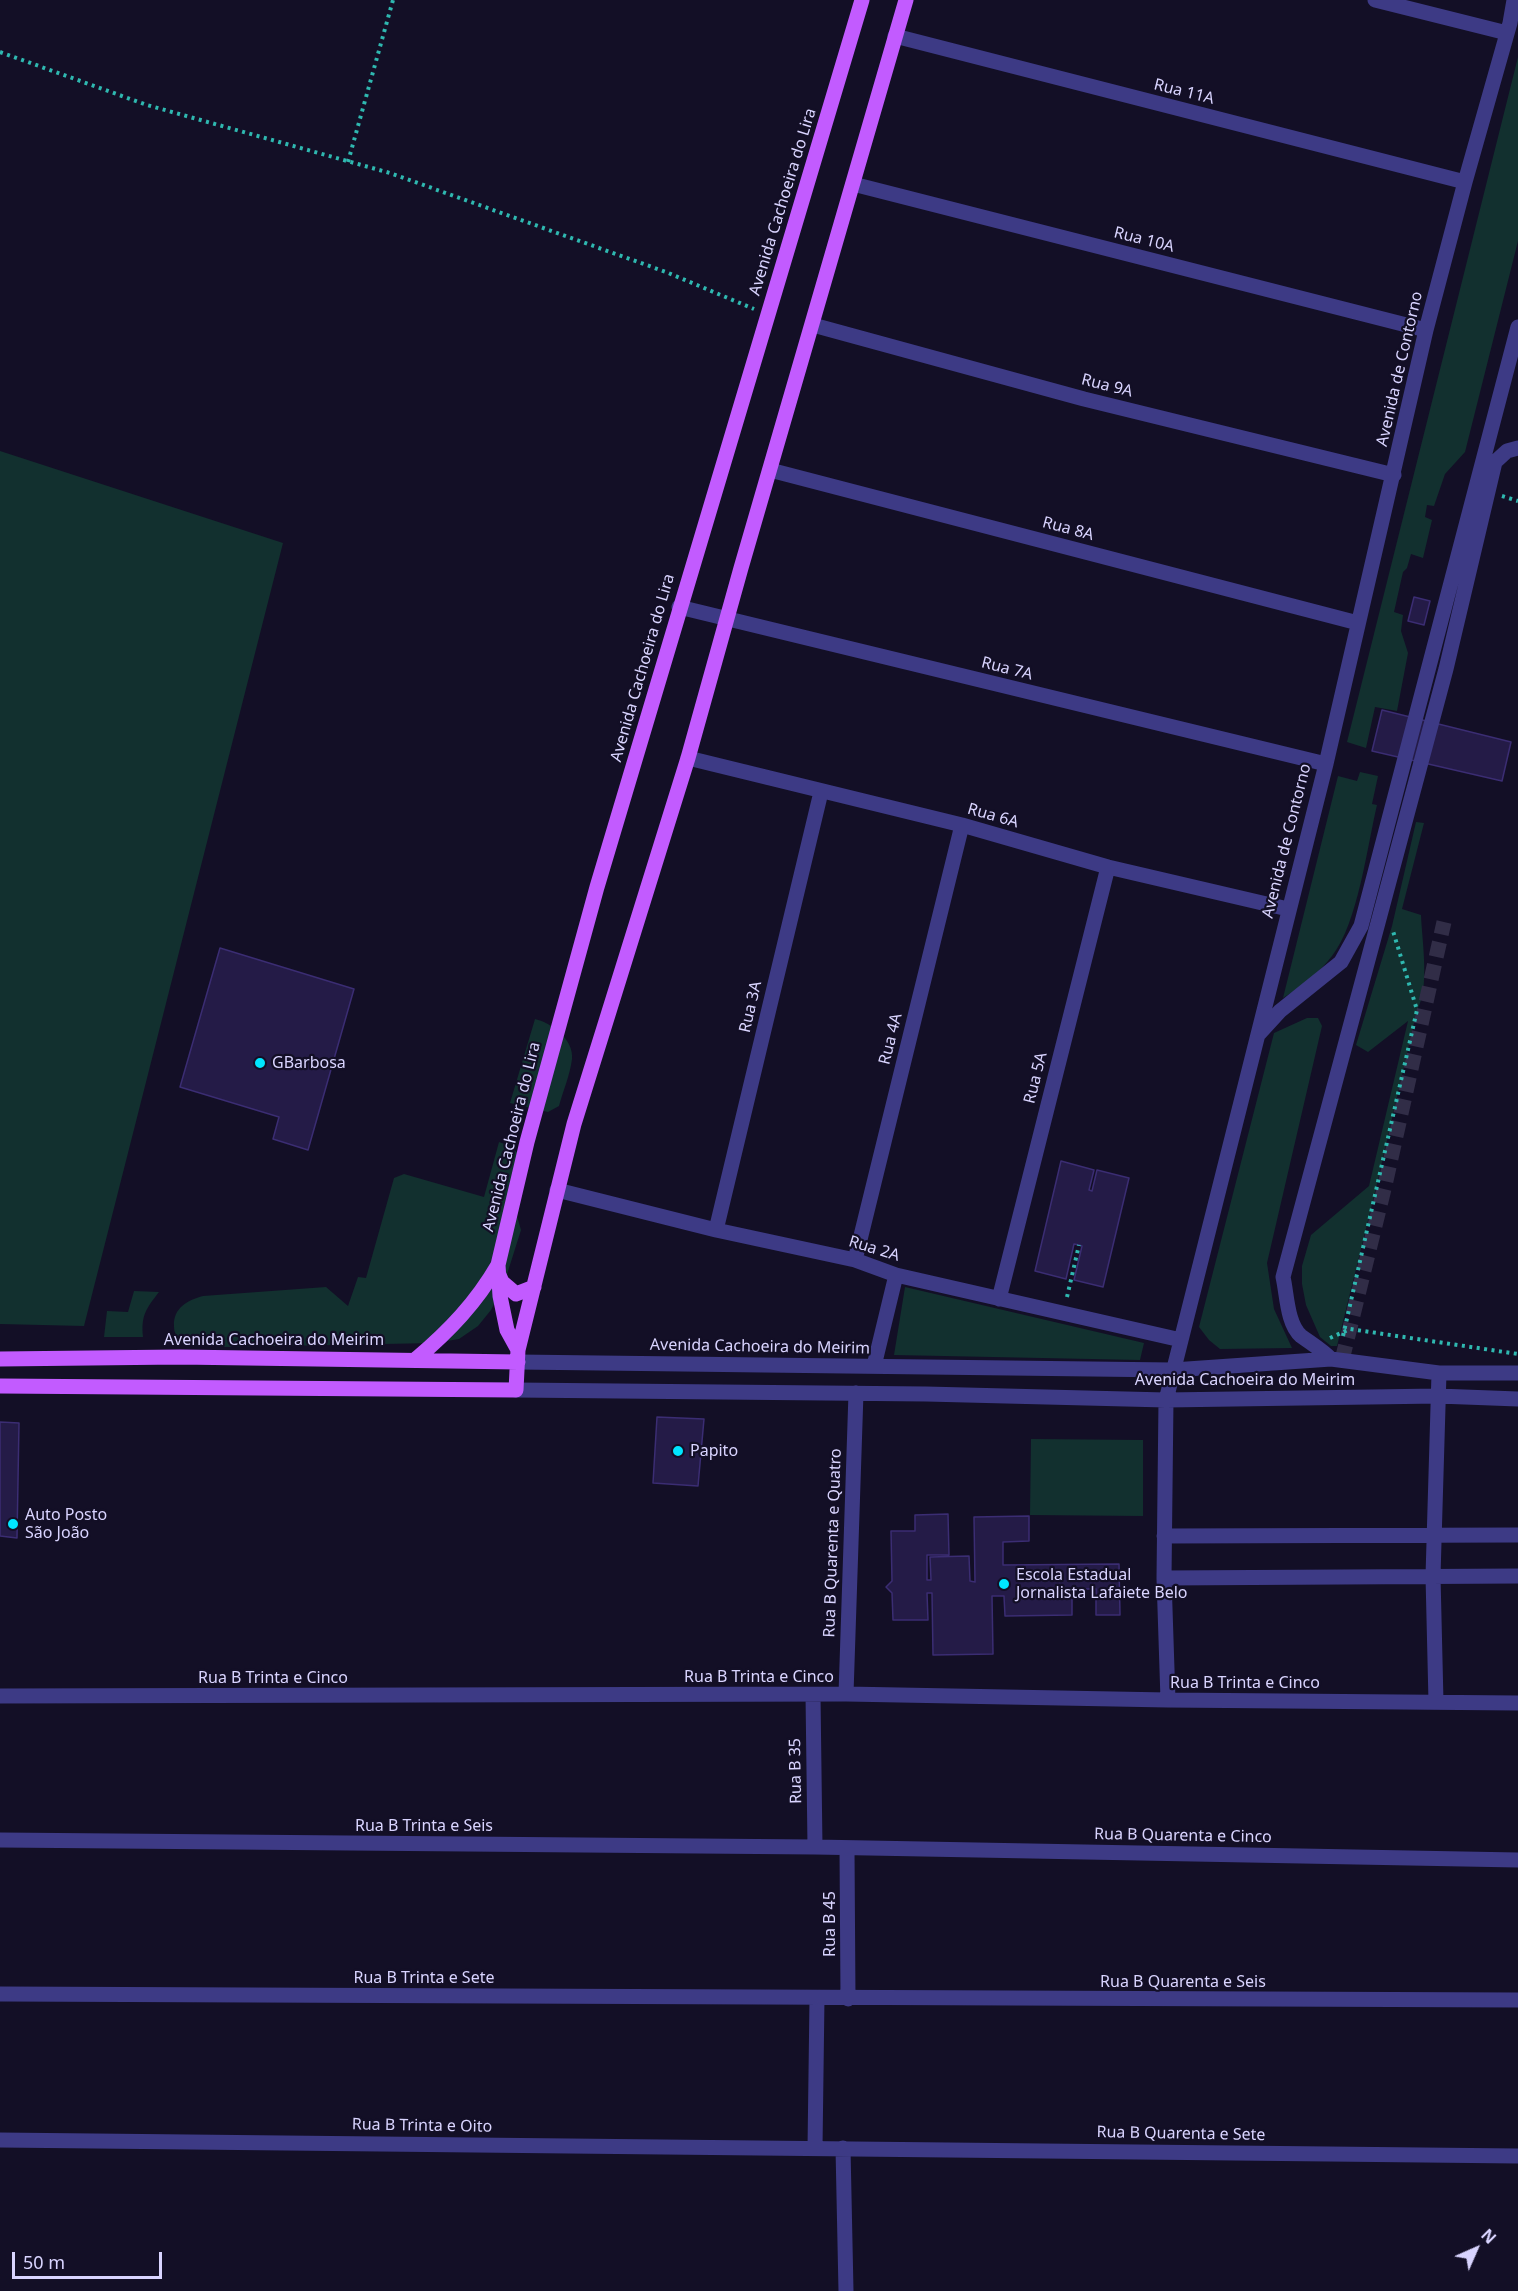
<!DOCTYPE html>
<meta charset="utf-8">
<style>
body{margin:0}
#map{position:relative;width:1518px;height:2291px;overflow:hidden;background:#130f26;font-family:"Noto Sans",sans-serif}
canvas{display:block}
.north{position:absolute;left:1446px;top:2219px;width:60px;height:60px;-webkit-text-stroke:4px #130f26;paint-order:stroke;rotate:45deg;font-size:16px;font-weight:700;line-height:24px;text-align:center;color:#d9d4ff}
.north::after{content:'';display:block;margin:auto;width:21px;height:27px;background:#d9d4ff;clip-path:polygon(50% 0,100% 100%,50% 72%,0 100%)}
.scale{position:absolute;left:12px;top:2252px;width:150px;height:27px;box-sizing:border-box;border:3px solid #d9d4ff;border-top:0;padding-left:8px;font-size:18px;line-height:21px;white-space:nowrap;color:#d9d4ff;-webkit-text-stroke:4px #130f26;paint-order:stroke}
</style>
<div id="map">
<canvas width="1518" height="2291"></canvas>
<div class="north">N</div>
<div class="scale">50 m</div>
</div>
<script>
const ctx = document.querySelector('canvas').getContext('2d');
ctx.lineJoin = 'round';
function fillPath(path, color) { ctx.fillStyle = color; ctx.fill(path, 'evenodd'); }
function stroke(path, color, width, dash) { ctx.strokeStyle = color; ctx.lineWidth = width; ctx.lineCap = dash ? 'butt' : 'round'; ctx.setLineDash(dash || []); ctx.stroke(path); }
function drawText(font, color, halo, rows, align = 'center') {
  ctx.font = font + ' "Noto Sans",sans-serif'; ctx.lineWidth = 4.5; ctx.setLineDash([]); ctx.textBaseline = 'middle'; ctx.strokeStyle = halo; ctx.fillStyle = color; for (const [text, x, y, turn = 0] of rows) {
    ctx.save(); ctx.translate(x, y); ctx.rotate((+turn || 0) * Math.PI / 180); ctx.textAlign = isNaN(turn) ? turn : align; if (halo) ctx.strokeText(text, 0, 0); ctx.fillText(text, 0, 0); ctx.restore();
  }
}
const green = new Path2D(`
 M1518 57V241L1465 452 1445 474 1434 506 1427 505 1425 517 1432 520 1423 558 1411 554 1407 568 1403 572 1394 612 1403 615 1401 631 1408 653 1397 711 1375 707 1366 748 1347 742Z
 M0 451 283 543 84 1326 0 1324Z
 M1360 772 1378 776 1372 804 1377 805C1367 847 1358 923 1332 956 1319 973 1301 987 1283 998L1338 776 1357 781Z
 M1416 822 1424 823 1402 909 1421 915C1422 941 1430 988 1417 1010L1376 1188 1337 1346H1331L1320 1337 1306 1305 1302 1284V1266L1311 1235 1369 1186 1408 1021 1368 1052 1356 1045 1392 926Z
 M1307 1018H1318L1322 1026 1267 1263 1274 1309 1292 1348 1220 1349 1209 1340 1199 1327 1274 1033Z
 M535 1019C552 1023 574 1040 572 1059 570 1075 563 1091 559 1106L548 1112 510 1103Z
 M499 1142 510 1146 521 1156 517 1216 521 1230 503 1287 491 1310 478 1326 459 1339 435 1343 224 1347C211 1337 193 1347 180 1338 175 1335 174 1331 174 1326 173 1308 188 1300 203 1296L326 1287 348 1306 358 1277 366 1278 394 1178 404 1174 484 1197Z
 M905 1287 1144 1343 1140 1360 894 1355Z
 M134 1291 159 1292C146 1309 141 1315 143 1337H104L107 1311 128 1312Z
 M1031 1439 1143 1440V1516L1030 1515Z`);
const building = new Path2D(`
 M1414 597 1430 601 1424 625 1408 621Z
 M1382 710 1511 742 1502 781 1372 751Z
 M220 948 354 989 308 1150 273 1139 279 1117 180 1087Z
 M1061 1161 1094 1170 1089 1190 1092 1191 1097 1170 1129 1178 1103 1287 1074 1280 1082 1246 1079 1245 1074 1244 1066 1279 1035 1271Z
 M657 1417 704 1419 698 1486 653 1483Z
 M0 1422 19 1423 17 1538 0 1536Z
 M948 1514 949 1555H927V1580H931L930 1557 969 1556 970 1581 975 1582 974 1517 1029 1516V1541L1003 1542V1565L1119 1564 1120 1615H1096V1589H1072V1615L1005 1616 1004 1596H992L993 1654 933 1655 932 1593H927L928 1620H893L892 1593 886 1587 892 1581 891 1531H915V1515Z`);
const minorTunnel = new Path2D(`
 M1342 1360 1385 1185 1444 922`);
const path = new Path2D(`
 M0 52 147 105 390 173 666 272 754 309
 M348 162 393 0
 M1502 496 1518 501
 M1067 1297 1079 1245
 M1343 1336 1417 1010 1393 931
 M1330 1338 1350 1329 1518 1354`);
const minor = new Path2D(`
 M1375 0 1507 33
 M895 36 1465 182
 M853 184 1426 330
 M813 325 1084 399 1394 475
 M770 470 1358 623
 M679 607 1326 764
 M688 758 962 825 1108 867 1288 909
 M1258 1035 1280 1011 1341 962 1361 926 1518 327
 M557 1190 716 1230 855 1260 896 1275 1181 1340
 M716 1230 821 792
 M855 1260 962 825
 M999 1299 1108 867
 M1331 1359C1322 1350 1312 1344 1301 1336 1287 1324 1287 1294 1283 1277L1446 669 1495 462 1507 451 1518 448
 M518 1362 1173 1370 1331 1359 1439 1373H1518
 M874 1366 896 1275
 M516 1390 926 1394 1166 1400 1438 1396 1518 1399
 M1164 1536 1518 1535
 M1164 1578 1518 1576
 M846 1694 856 1393
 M813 1695 815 1847
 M0 1696 846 1694 1168 1700 1518 1703
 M1168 1700 1164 1578 1166 1400 1326 764 1426 330 1465 182 1510 23 1514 0
 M1436 1702 1433 1576 1439 1373
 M0 1840 815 1847 1518 1860
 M847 1849 848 1999
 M0 1994 1518 2000
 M0 2140 1518 2156
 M815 2148 817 1998
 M843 2148 846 2291`);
const major = new Path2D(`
 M499 1275 502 1282 516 1294 534 1287
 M518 1350 507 1330 500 1296 498 1265 527 1142 597 887 862 0
 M0 1359 180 1357 518 1362
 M416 1359C449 1331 476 1303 498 1265
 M0 1386 516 1390 518 1350 574 1124 688 758 741 568 906 0`);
const markers = [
 [260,1063,6,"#00e5ff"],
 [678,1451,6,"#00e5ff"],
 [13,1524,6,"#00e5ff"],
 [1004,1584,6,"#00e5ff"]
];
const streetNames = [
 ["Rua 11A",1184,92,14],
 ["Avenida Cachoeira do Lira",783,202,-73],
 ["Rua 10A",1144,240,14],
 ["Avenida de Contorno",1400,369,-77],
 ["Rua 9A",1107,386,14],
 ["Rua 8A",1068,529,15],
 ["Avenida Cachoeira do Lira",643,668,-74],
 ["Rua 7A",1007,669,14],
 ["Rua 6A",993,816,16],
 ["Avenida de Contorno",1287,841,-76],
 ["Rua 3A",751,1007,-77],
 ["Rua 4A",891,1039,-76],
 ["Rua 5A",1036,1078,-76],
 ["Avenida Cachoeira do Lira",512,1137,-76],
 ["Rua 2A",874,1249,17],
 ["Avenida Cachoeira do Meirim",274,1340],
 ["Avenida Cachoeira do Meirim",760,1347,1],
 ["Avenida Cachoeira do Meirim",1245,1380],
 ["Rua B Quarenta e Quatro",833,1543,-88],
 ["Rua B Trinta e Cinco",759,1677],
 ["Rua B Trinta e Cinco",273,1678],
 ["Rua B Trinta e Cinco",1245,1683],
 ["Rua B 35",796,1771,-91],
 ["Rua B Trinta e Seis",424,1826],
 ["Rua B Quarenta e Cinco",1183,1836,1],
 ["Rua B 45",830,1924,-90],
 ["Rua B Trinta e Sete",424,1978],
 ["Rua B Quarenta e Seis",1183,1982],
 ["Rua B Trinta e Oito",422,2126,1],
 ["Rua B Quarenta e Sete",1181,2134,1]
];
const poiNames = [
 ["GBarbosa",272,1063],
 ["Papito",690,1451],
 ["Auto Posto",25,1515],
 ["São João",25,1533],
 ["Escola Estadual",1016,1575],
 ["Jornalista Lafaiete Belo",1016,1593]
];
fillPath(green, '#12302f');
fillPath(building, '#241b47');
stroke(building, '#3b2d73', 1.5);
stroke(minorTunnel, '#312d47', 15, [15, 8]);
stroke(path, '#2fb8b0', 4, [3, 4.5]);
stroke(minor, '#3d3a85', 15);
stroke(major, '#c25bff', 15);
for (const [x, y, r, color] of markers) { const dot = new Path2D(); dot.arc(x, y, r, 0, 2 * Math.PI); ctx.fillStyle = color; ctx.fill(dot); stroke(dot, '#130f26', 2); }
drawText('16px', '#d9d4ff', '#130f26', streetNames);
drawText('16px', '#d9d4ff', '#130f26', poiNames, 'left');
</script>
